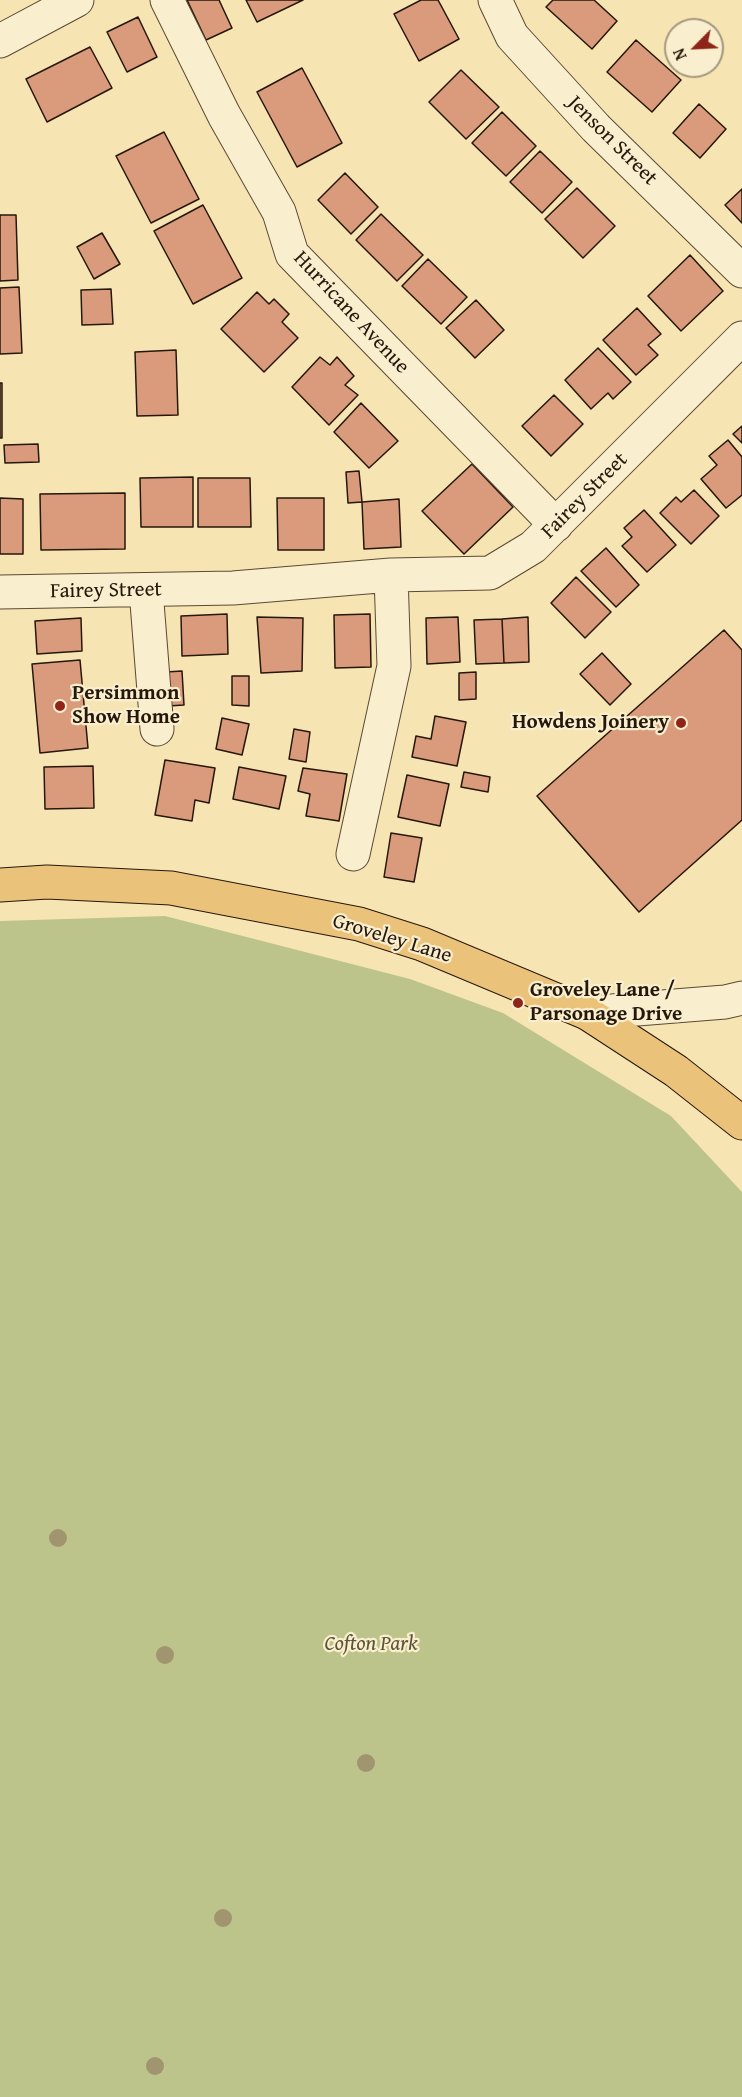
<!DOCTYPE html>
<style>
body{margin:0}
#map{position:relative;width:742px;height:2097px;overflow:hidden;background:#f6e5b3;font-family:"Gentium Book Plus",serif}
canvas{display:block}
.north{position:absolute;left:664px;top:18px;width:60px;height:60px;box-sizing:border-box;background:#f9eece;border:2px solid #a59880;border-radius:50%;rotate:246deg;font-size:16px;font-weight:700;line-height:24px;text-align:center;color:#26170b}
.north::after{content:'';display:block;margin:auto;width:21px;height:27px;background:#8f2418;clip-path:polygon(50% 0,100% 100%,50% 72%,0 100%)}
</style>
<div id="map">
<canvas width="742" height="2097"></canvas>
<div class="north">N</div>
</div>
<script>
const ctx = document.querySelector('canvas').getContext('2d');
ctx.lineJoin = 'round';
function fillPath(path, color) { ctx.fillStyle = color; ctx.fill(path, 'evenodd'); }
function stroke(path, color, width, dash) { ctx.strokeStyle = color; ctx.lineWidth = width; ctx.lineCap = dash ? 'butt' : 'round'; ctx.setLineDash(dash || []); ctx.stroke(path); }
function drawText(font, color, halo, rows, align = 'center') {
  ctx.font = font + ' "Gentium Book Plus",serif'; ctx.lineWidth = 4.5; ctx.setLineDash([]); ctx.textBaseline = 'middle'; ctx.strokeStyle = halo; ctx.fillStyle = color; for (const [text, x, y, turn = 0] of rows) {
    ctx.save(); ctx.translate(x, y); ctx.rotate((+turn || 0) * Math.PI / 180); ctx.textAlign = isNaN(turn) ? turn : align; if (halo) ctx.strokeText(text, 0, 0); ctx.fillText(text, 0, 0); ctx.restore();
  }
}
const green = new Path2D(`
 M165 916 410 979 503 1013 671 1116 742 1192V2097H0V921Z`);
const building = new Path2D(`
 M187 0H219L232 28 206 40Z
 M246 0H303L257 22Z
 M421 0H438L459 39 419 61 394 14Z
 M553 0H594L617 21 592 49 546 7Z
 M138 17 157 57 127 72 107 32Z
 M636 40 681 80 652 112 607 72Z
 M90 47 112 88 47 122 26 79Z
 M302 68 342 143 297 167 257 92Z
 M461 70 499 107 466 139 429 102Z
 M699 104 726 129 700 158 673 133Z
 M502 112 536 146 506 176 472 143Z
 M164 132 199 199 151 223 116 156Z
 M540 151 572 182 542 213 510 182Z
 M345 173 378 207 351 234 318 200Z
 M577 188 615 226 583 258 545 219Z
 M742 189V223L725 205Z
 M203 205 242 278 193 304 154 231Z
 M381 214 423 255 397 281 356 240Z
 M0 215H16L18 280 0 281Z
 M102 233 120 264 94 279 77 247Z
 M690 255 723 291 681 331 648 296Z
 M428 259 467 297 441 324 402 286Z
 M19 287 22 353 0 354V288Z
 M111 289 113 324 82 325 81 290Z
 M257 292 269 304 274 299 289 314 282 322 298 338 264 372 221 329Z
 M476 300 504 330 475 358 446 328Z
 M637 308 661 334 648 345 658 355 636 375 603 340Z
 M598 348 631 382 613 399 608 393 591 409 565 380Z
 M176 350 178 415 137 416 135 352Z
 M320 357 330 365 337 357 354 376 345 385 358 395 329 425 292 387Z
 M0 383H2V438H0Z
 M554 395 583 424 551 456 522 426Z
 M361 403 398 441 369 468 334 432Z
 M742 426V443L733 434Z
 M728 440 742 457V495L726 508 701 479 717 465 709 456Z
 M38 444 39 462 5 463 4 445Z
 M472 464 513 507 464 554 422 511Z
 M359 471 362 502 348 503 346 472Z
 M193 477V527H141L140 478Z
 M198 478H250L251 527H198Z
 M694 490 719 516 691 544 660 513 676 497 681 502Z
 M125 493V549L41 550 40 494Z
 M0 498 23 499V554H0Z
 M277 498H324V550H278Z
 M399 499 401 547 364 549 362 502Z
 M644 510 676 545 647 572 622 546 632 537 624 528Z
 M606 548 639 585 616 607 581 571Z
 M576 577 611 612 585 638 551 603Z
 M227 614 228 654 182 656 181 616Z
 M370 614 371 667 335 668 334 615Z
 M257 617 303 618 302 671 261 673Z
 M458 617 460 662 427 664 426 618Z
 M528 617 529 662 504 663 502 619Z
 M81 618 82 651 37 654 35 621Z
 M502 619 504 663 476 664 474 620Z
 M724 630 742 650V820L639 912 537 796Z
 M602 653 631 684 610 705 580 674Z
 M80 660 88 748 40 753 32 664Z
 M182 671 184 705 168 706 166 672Z
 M476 672V699L459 700V673Z
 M232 676H249V706L232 705Z
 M435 716 466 722 457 766 412 757 416 736 431 739Z
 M222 718 249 724 242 755 216 749Z
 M294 729 310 732 306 762 289 759Z
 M165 760 215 768 209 803 195 800 192 821 155 815Z
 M93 766 94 808 45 809 44 767Z
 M239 767 286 776 279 809 233 799Z
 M303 768 347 774 339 821 306 816 310 794 298 791Z
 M464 772 490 777 488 792 461 787Z
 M407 775 449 784 440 826 398 817Z
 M391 833 422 838 414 882 384 877Z`);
const minor = new Path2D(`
 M167 0 224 115 279 212 292 254 556 525
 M495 0 512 36 596 128 742 271
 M0 41 77 0
 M146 590 157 729
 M0 592 233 588 391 575 490 573 533 547 742 338
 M353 854 394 666 391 575
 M587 1013 725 1002 742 998`);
const major = new Path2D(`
 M0 885 47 882 171 888 359 924 422 944 587 1013 676 1071 742 1123`);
const trees = [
 [58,1538],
 [165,1655],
 [366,1763],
 [223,1918],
 [155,2066]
];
const markers = [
 [60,706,6,"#8f2418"],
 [681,723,6,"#8f2418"],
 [518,1003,6,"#8f2418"]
];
const streetNames = [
 ["Jenson Street",612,141,45],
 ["Hurricane Avenue",351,313,47],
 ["Fairey Street",585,496,-45],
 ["Fairey Street",106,591,-1],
 ["Groveley Lane",392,939,17]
];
const poiNames = [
 ["Persimmon",72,694],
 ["Show Home",72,718],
 ["Howdens Joinery",669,723,"right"],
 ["Groveley Lane /",530,991],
 ["Parsonage Drive",530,1015]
];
const parkNames = [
 ["Cofton Park",371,1645]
];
fillPath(green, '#bdc48b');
fillPath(building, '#da9b7c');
stroke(building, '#26170b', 1.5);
stroke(minor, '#5a4a35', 35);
stroke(major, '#26170b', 35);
stroke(minor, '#f9eece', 33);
stroke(major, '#ebc27a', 33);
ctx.fillStyle = '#a1956f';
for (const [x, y] of trees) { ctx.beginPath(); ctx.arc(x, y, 9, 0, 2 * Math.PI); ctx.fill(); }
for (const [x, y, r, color] of markers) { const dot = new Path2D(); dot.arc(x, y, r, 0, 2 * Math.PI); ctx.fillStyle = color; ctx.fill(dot); stroke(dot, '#f9eece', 2); }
drawText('21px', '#26170b', '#f9eece', streetNames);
drawText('bold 21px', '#26170b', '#f9eece', poiNames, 'left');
drawText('italic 21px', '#5b5438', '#f9eece', parkNames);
</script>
